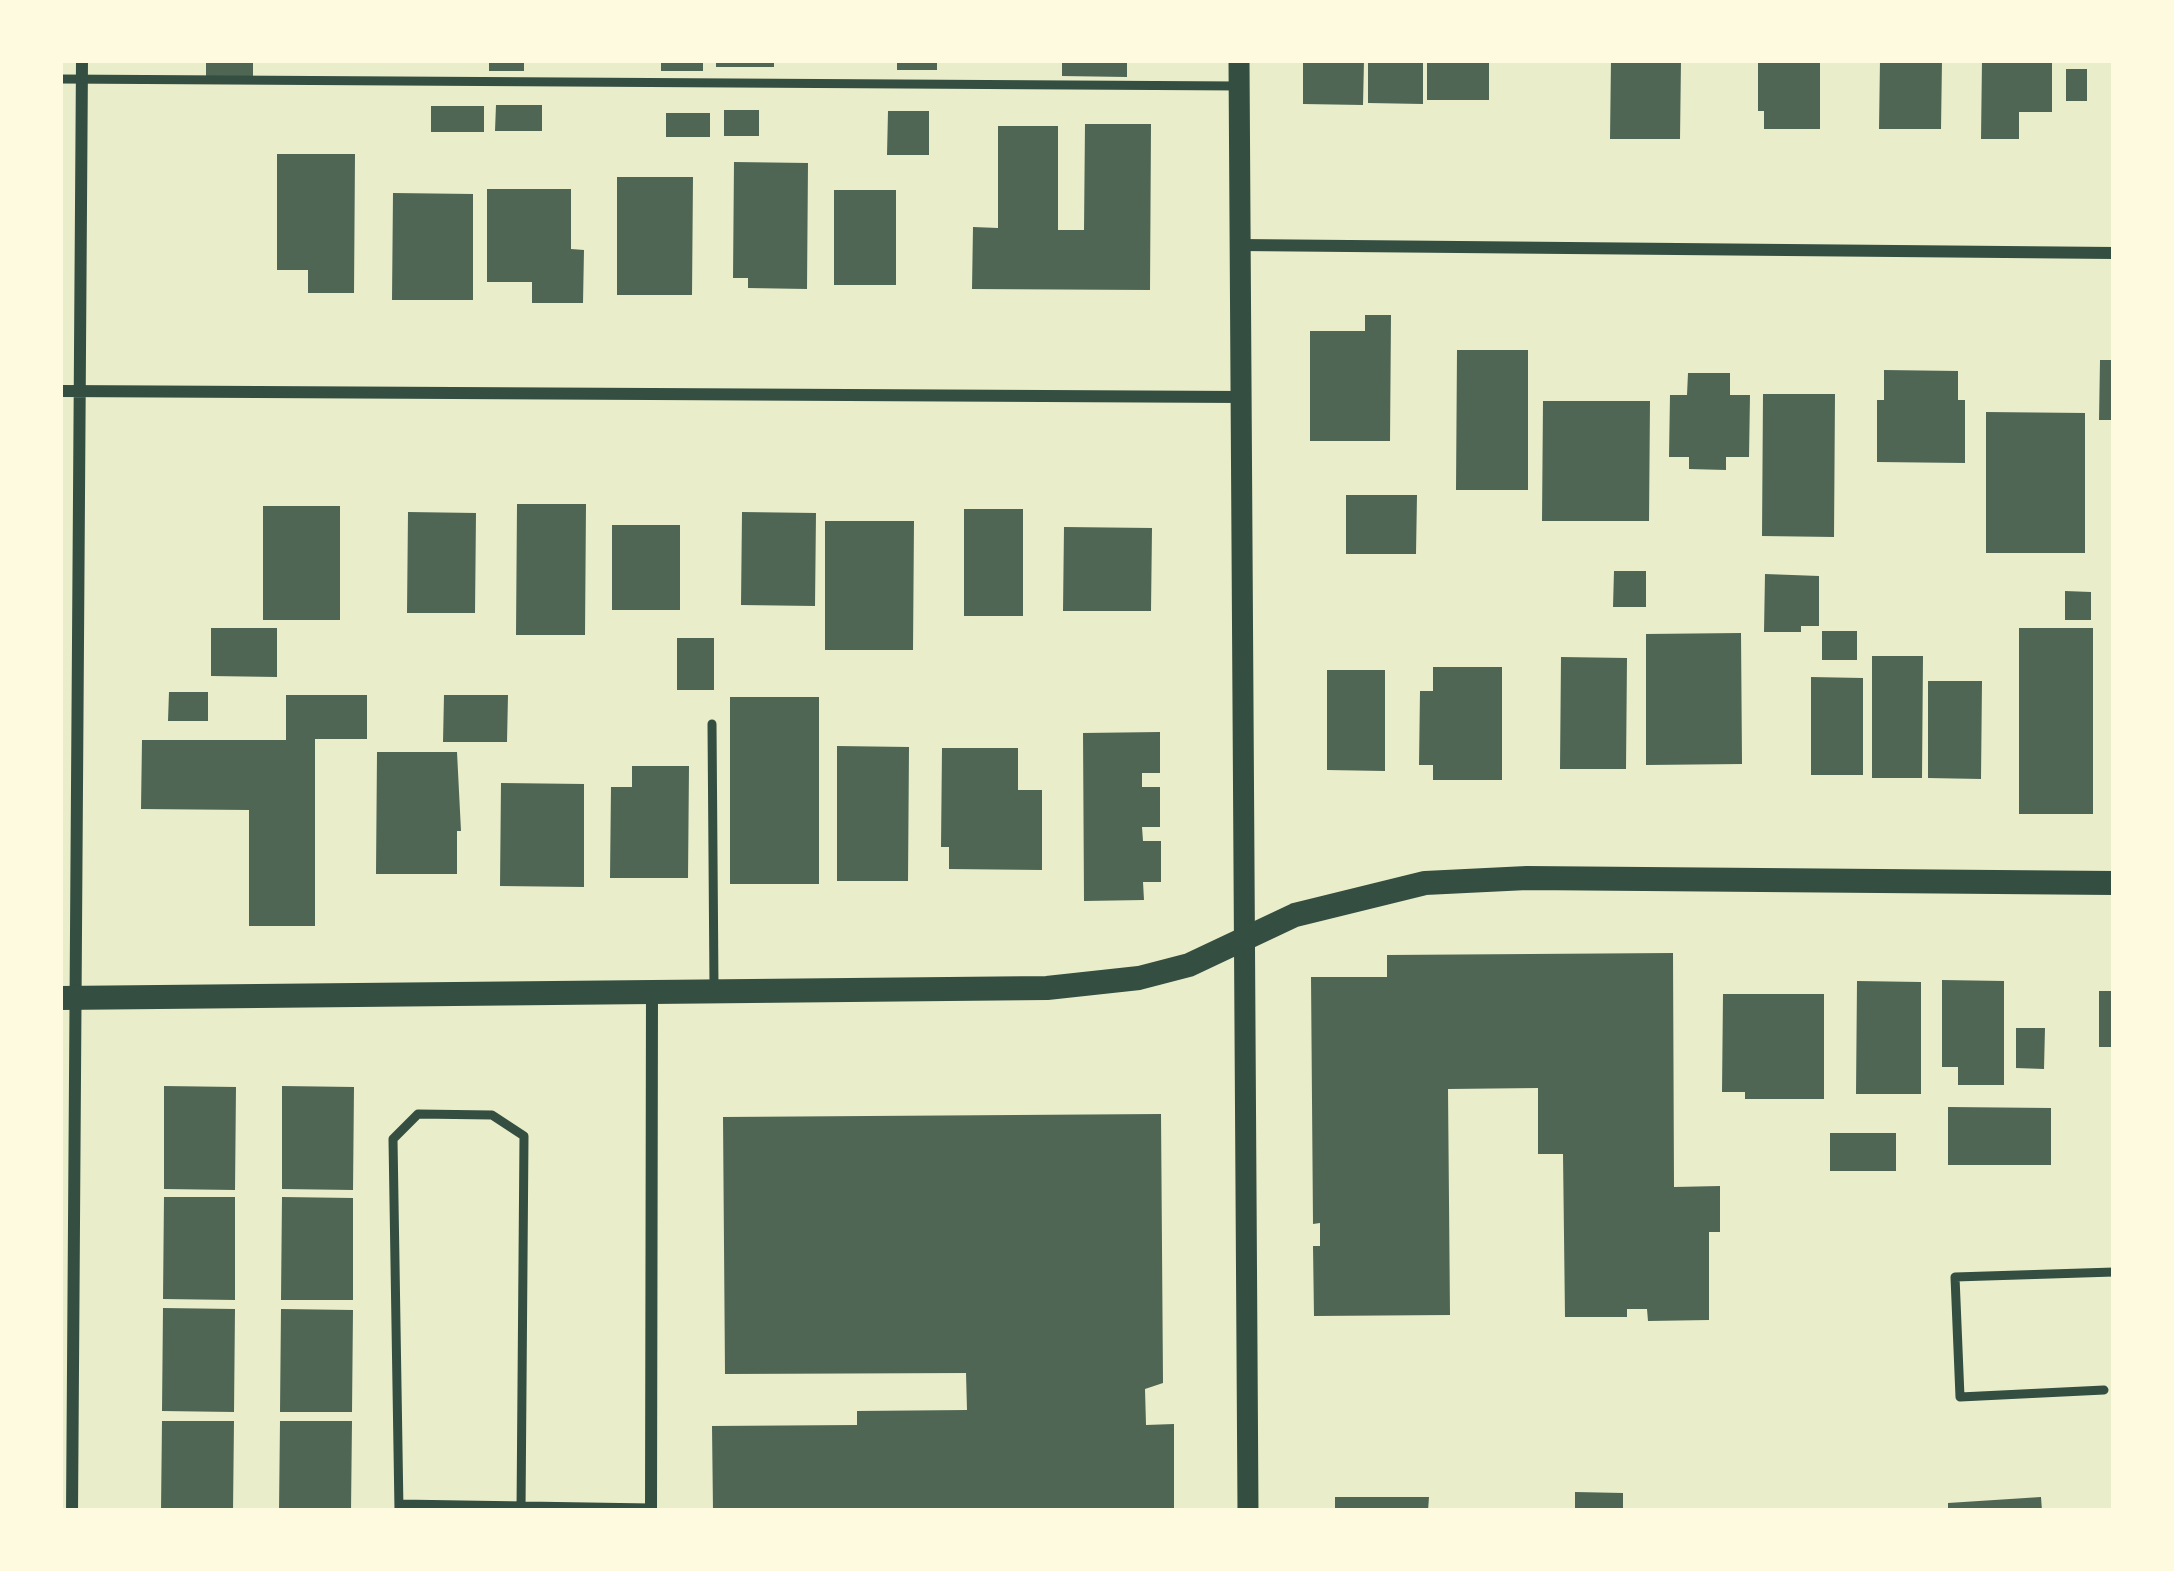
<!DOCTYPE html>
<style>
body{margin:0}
#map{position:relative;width:2174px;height:1571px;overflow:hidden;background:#e9edc9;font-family:"Fira Sans",sans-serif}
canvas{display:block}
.frame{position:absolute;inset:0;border:63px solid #fefae0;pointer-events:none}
</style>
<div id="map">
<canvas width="2174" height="1571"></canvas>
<div class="frame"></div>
</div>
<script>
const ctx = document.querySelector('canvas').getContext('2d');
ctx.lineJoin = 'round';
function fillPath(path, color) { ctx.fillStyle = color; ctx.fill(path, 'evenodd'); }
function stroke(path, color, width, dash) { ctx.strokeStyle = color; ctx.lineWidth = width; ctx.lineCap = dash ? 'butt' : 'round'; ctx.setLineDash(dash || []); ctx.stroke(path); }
const building = new Path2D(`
 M206 60H253V77L206 76Z
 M489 60H524V71H489Z
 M661 60H703V71H661Z
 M716 60H774V67H716Z
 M897 60H937V70H897Z
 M1062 60H1127V77L1062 76Z
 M1303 60H1364L1363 105 1303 104Z
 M1368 60H1423V104L1368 103Z
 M1427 60H1489V100H1427Z
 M1611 60H1681L1680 139H1610Z
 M1758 60H1820V129H1764V111H1758Z
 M1880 60H1942L1941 129H1879Z
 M1982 60H2052V112H2019V139H1981Z
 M2066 69H2087V101H2066Z
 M496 105H542V131H495Z
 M431 106H484V132H431Z
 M724 110H759V136H724Z
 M888 111H929V155H887Z
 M666 113H710V137H666Z
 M1085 124H1151L1150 290 972 289 973 227 998 228V126H1058V230H1084Z
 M277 154H355L354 293H308V270H277Z
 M734 162 808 163 807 289 748 288V278H733Z
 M617 177H693L692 295H617Z
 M487 189H571V249L584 250 583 303H532V282H487Z
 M834 190H896V285H834Z
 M393 193 473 194V300H392Z
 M1365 315H1391L1390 441H1310V331H1365Z
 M1457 350H1528V490H1456Z
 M2100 360H2114V420H2099Z
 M1884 370 1958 371V400H1965V463L1877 462V400H1884Z
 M1688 373H1730V395H1750L1749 457H1726V470L1689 469V457H1669L1670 395H1687Z
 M1763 394H1835L1834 537 1762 536Z
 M1543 401H1650L1649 521H1542Z
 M1986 412 2085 413V553H1986Z
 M1346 495H1417L1416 554H1346Z
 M517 504H586L585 635H516Z
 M263 506H340V620H263Z
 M964 509H1023V616H964Z
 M408 512 476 513 475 613H407Z
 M742 512 816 513 815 606 741 605Z
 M825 521H914L913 650H825Z
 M612 525H680V610H612Z
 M1064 527 1152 528 1151 611H1063Z
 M1614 571H1646V607H1613Z
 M1765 574 1819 576V626H1801V632H1764Z
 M2065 591 2091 592V620H2065Z
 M211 628H277V677L211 676Z
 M2019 628H2093V814H2019Z
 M1822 631H1857V660H1822Z
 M1741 633 1742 764 1646 765V634Z
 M677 638H714V690H677Z
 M1872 656H1923L1922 778H1872Z
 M1561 657 1627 658 1626 769H1560Z
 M1433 667H1502V780H1433V765H1419L1420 691H1433Z
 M1327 670H1385V771L1327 770Z
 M1811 677 1863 678V775H1811Z
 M1928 681H1982L1981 779 1928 778Z
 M169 692H208V721H168Z
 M286 695H367V739H315V926H249V810L141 809 142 740H286Z
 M444 695H508L507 742H443Z
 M730 697H819V884H730Z
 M1160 732V773H1142V787H1160V827H1142L1143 841H1161V882H1143L1144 900 1084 901 1083 733Z
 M837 746 909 747 908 881H837Z
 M942 748H1018V790H1042V870L949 869V847H941Z
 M377 752H457L461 831H457V874H376Z
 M632 766H689L688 878H610L611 787H632Z
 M501 783 584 784V887L500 886Z
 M1673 953 1674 1187 1720 1186V1232H1709V1320L1648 1321 1647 1309H1627V1317H1565L1563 1154H1538V1088L1448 1089 1450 1315 1314 1316 1313 1246H1320V1223L1313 1224 1311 977H1387V955Z
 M1942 980 2004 981V1085H1958V1067H1942Z
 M1857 981 1921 982V1094H1856Z
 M2099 991H2114V1047H2099Z
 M1723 994H1824V1099H1745V1092H1722Z
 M2016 1028H2045L2044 1069 2016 1068Z
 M164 1086 236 1087 235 1190 164 1189Z
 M282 1086 354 1087 353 1190 282 1189Z
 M1948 1107 2051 1108V1165H1948Z
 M1161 1114 1163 1383 1145 1389 1146 1425 1174 1424V1511H713L712 1426 857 1425V1411L967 1410 966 1373 725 1374 723 1117Z
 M1830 1133H1896V1171H1830Z
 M164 1197H235V1300L163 1299Z
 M282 1197 353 1198V1300H281Z
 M163 1308 235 1309 234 1412 162 1411Z
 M281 1309 353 1310 352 1412H280Z
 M162 1421H234L233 1511H161Z
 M280 1421H352L351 1511H279Z
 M1575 1492 1623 1493V1511H1575Z
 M1335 1497H1429L1428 1511H1335Z
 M2041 1497 2042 1511H1948V1503Z`);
const service = new Path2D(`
 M60 79 1239 86
 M712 724 714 987
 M2104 1390 1960 1397 1955 1277 2114 1272
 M400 1504 651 1508
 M399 1511 393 1139 418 1114 492 1115 524 1136 521 1511`);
const minor = new Path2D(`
 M1240 245 2114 253
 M60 391 1241 397
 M72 1511 82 60
 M651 1511 652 992`);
const tertiary = new Path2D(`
 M1239 60 1248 1511`);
const secondary = new Path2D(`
 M60 998 1047 988 1139 978 1189 965 1295 915 1425 883 1527 878 2114 883`);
fillPath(building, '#4f6655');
stroke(service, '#344e41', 9);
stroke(minor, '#344e41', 12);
stroke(tertiary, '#344e41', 21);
stroke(secondary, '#344e41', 24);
</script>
